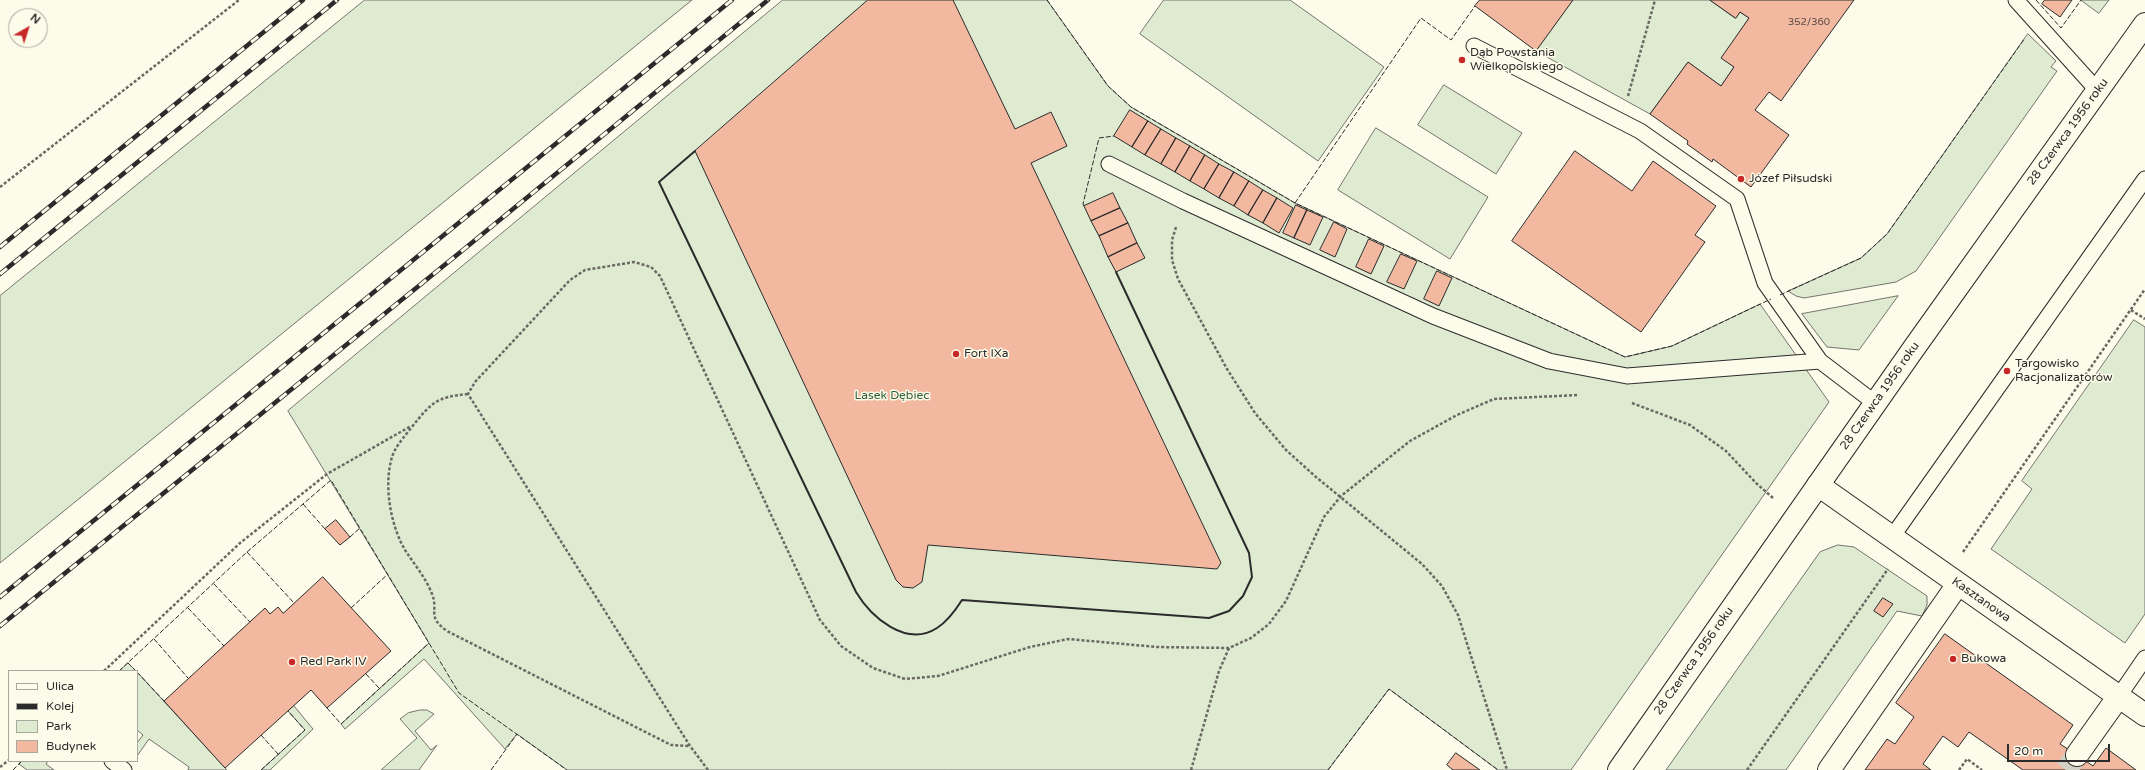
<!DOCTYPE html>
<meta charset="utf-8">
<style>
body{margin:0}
#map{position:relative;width:2145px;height:770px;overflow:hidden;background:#fdfbea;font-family:"Varela Round",sans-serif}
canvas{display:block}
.legend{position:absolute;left:8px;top:670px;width:130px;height:92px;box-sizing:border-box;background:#fdfbea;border:1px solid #a9a89e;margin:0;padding:5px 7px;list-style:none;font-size:12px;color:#2b2b2b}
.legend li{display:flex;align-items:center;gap:8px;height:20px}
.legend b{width:20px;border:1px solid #a9a89e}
.north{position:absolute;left:8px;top:8px;width:40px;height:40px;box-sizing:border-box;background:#fdfbea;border:1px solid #a9a89e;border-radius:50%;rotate:39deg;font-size:11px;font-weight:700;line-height:16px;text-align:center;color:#2b2b2b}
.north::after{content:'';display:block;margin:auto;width:14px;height:18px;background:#c62828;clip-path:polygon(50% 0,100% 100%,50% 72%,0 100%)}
.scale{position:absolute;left:2007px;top:744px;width:103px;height:18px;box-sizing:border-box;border:2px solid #2b2b2b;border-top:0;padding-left:5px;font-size:12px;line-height:14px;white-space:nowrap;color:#2b2b2b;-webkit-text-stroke:3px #fdfbea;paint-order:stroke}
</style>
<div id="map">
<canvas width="2145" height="770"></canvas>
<ul class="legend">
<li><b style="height:5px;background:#fdfbea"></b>Ulica</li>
<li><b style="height:5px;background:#2b2b2b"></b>Kolej</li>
<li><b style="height:11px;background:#deebd1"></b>Park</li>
<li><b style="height:11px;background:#f2b8a0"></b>Budynek</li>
</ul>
<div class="north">N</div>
<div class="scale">20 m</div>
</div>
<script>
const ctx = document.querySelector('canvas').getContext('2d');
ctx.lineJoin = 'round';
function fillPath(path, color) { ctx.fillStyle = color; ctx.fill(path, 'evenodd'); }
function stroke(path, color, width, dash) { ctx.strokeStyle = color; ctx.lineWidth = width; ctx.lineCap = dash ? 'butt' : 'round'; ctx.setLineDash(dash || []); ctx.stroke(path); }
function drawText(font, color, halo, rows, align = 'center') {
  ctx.font = font + ' "Varela Round",sans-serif'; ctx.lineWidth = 3; ctx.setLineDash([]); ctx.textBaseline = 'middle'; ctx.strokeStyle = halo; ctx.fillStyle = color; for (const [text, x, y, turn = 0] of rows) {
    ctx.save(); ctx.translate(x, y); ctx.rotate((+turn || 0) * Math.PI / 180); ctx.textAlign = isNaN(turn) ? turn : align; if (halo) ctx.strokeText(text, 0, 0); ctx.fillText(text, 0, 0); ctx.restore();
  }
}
const green = new Path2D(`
 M365 0H692L0 563V296Z
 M783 0H1047L1108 86 1131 107 1295 203 1625 357 1672 346 1760 304 1829 402 1571 770H1498L1389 689 1328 770H567L517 734 505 749 424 659 345 729 341 724 429 643 288 411Z
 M1164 0H1290L1384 67 1318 161 1140 34Z
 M1573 0H1710L1735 18 1740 12 1749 18 1722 58 1734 67 1721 86 1688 62 1650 114 1536 51Z
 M2081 0H2109L2099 13Z
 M2028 34 2056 61 2051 67 2057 71 1916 271 1896 282 1804 298 1796 296 1788 291 1861 258 1887 234Z
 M1444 85 1522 133 1496 174 1418 125Z
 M1376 128 1488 197 1450 259 1338 190Z
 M1898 296 1859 350 1827 347 1802 314Z
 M2134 320 2145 327V614L2125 643 1991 549 2032 489 2022 481Z
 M1838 545 1854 547 1927 596V605L1922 616 1897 611 1786 770H1666L1820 552Z
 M128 663 136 671H120Z
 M137 672 227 770H188L189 767 149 739 137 756V743L143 735 137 730Z
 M294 706 313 729 270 770H261L305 730 288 711Z
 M420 710H427L434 714 415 731 431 750 437 745 419 770H381L417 738 400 719 408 713Z
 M22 761H48L46 764 54 770H27L19 764Z`);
const building = new Path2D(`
 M868 0H953L1015 129 1051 112 1067 146 1031 163 1221 563 1217 569 928 545 922 582 913 588 903 587 896 580 695 151Z
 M1480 0H1573L1536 51 1475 6Z
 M1710 0H1854L1781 101 1769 92 1755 110 1789 135 1751 187 1713 159 1712 162 1687 144 1688 141 1650 114 1688 62 1721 86 1734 67 1721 58 1749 18 1740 12 1736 18Z
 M2045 0H2072L2060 17 2042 4Z
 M1130 110 1148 121 1132 147 1114 136Z
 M1148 121 1161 129 1145 155 1132 147Z
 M1161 129 1176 138 1161 164 1145 155Z
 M1176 138 1190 146 1175 172 1161 164Z
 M1190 146 1205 155 1190 181 1175 172Z
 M1575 151 1632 191 1653 161 1716 206 1695 235 1705 242 1641 332 1512 241Z
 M1205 155 1219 164 1204 189 1190 181Z
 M1219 164 1234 172 1219 198 1204 189Z
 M1234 172 1249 181 1234 206 1219 198Z
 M1249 181 1263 190 1248 215 1234 206Z
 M1263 190 1277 198 1263 223 1248 215Z
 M1113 193 1120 208 1091 221 1084 206Z
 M1277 198 1293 208 1279 233 1263 223Z
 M1296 205 1307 210 1294 238 1283 233Z
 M1120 208 1128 223 1099 236 1091 221Z
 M1307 210 1323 217 1310 245 1294 238Z
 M1334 222 1347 229 1335 257 1320 250Z
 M1128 223 1137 243 1108 257 1099 236Z
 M1369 239 1384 246 1371 274 1356 267Z
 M1137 243 1145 258 1116 272 1108 257Z
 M1401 254 1417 261 1404 289 1387 282Z
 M1437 271 1452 278 1439 306 1424 299Z
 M336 520 350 537 340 545 325 529Z
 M323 577 391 651 327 708 311 690 225 768 164 701 265 608 270 614 278 607 283 613Z
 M1883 598 1893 604 1883 617 1874 611Z
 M1945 634 2073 725 2060 744 2077 755 2093 766 2106 748 2136 770H2023L1969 732 1958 747 1943 736 1923 764 1931 770H1865L1887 739 1895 744 1914 717 1896 703Z
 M1456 753 1480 770H1453L1447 765Z`);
const streetTunnel = new Path2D(`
 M2066 770 2077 755`);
const path = new Path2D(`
 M1628 96 1655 0
 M0 187 239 0
 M1176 227 1172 240V260L1178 279 1227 369 1255 413 1286 450 1316 477 1422 564 1442 586 1458 615 1507 770
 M2131 310 2145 319
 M468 394C436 397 432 402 411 428 404 437 393 449 391 461 384 488 391 526 405 550 414 564 426 578 432 594 439 611 426 616 447 631L671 745 690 746
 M1632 403 1690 425 1726 451 1756 483 1773 498
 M1963 552 2145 289
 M104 671 240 543 327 474 411 426
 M0 767 9 760
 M708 770 690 746 468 394 475 382 570 280 585 270 634 262 651 267 660 276 820 620 841 646 873 668 905 679 938 676 1030 647 1068 639 1157 647 1229 648 1251 638 1269 624 1286 601 1324 517 1341 496 1410 441 1457 415 1494 399 1578 395
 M1191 770 1219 671 1229 648
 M1747 770 1888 569
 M1959 770 1967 759 1982 770`);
const lane = new Path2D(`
 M2016 0 2097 90
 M1474 46 1640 131 1737 199 1765 283 1820 361
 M1109 164 1183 201 1433 316 1549 361 1627 376 1820 361 1875 403
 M1892 537 2145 179
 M2119 696 2145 658
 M112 761 124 770`);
const street = new Path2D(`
 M1818 485 2145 715
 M2077 755 2119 696
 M1829 770 1958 584`);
const secondary = new Path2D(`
 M1619 770 1914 348 2145 24`);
const rail = new Path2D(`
 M0 247 303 0
 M0 274 337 0
 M0 597 732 0
 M0 626 463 250 768 0`);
const fence = new Path2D(`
 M1047 0 1108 86 1131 107 1295 203 1625 357 1672 346 1771 299
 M2036 0 2061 28 2081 0
 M1295 203 1421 18 1451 40 1475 6
 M1084 206 1083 204 1099 138 1114 136
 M1780 295 1861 258 1887 234 2025 38
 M303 504 325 529
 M350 537 360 528
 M247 552 294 603
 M214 584 250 622
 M188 608 224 646
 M351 608 388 574
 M154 639 188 678
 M128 663 136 671
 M119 671 247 552 331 480 459 693 567 770
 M137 672 164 701
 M366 674 379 688
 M327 708 341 724 429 643
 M261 735 278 754
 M13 770 22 761
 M261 770 305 730 288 711
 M491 770 517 734
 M1328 770 1389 689 1498 770`);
const wall = new Path2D(`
 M695 151 659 182 856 592C871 617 906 648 937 628 948 621 955 611 962 600L1209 618 1229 611 1243 596 1252 577 1249 553 1116 272`);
const markers = [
 [1462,60,4,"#c62828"],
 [1741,179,4,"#c62828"],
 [956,354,4,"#c62828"],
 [2007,371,4,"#c62828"],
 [1953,659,4,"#c62828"],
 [292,662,4,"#c62828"]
];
const numberNames = [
 ["352/360",1809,22]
];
const poiNames = [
 ["Dąb Powstania",1470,53],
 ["Wielkopolskiego",1470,67],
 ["Józef Piłsudski",1749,179],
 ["Fort IXa",964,354],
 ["Targowisko",2015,364],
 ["Racjonalizatorów",2015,378],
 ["Bukowa",1961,659],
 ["Red Park IV",300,662]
];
const streetNames = [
 ["28 Czerwca 1956 roku",2068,132,-54],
 ["28 Czerwca 1956 roku",1880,396,-55],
 ["Kasztanowa",1981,600,35],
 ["28 Czerwca 1956 roku",1694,661,-55]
];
const parkNames = [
 ["Lasek Dębiec",892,396]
];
fillPath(green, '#deebd1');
stroke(green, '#74746e', 1);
fillPath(building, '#f2b8a0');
stroke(building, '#2b2b2b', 1);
stroke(streetTunnel, '#d3d1c4', 22, [22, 11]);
stroke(lane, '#2b2b2b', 17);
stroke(street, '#2b2b2b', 24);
stroke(secondary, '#2b2b2b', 24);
stroke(path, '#6a6964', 2.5, [3, 2]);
stroke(lane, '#fdfbea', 15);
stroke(street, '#fdfbea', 22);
stroke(secondary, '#fdfbea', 22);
stroke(rail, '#2b2b2b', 4.5);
stroke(rail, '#fdfbea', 3, [9]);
stroke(fence, '#2b2b2b', 1, [5, 2]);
stroke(wall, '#2b2b2b', 2);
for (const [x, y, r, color] of markers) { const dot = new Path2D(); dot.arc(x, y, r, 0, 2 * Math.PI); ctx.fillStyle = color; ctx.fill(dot); stroke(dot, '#fdfbea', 1.5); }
drawText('10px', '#5d4e48', null, numberNames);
drawText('12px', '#2b2b2b', '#fdfbea', poiNames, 'left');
drawText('12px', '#2b2b2b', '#fdfbea', streetNames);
drawText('12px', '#34623c', '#fdfbea', parkNames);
</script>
